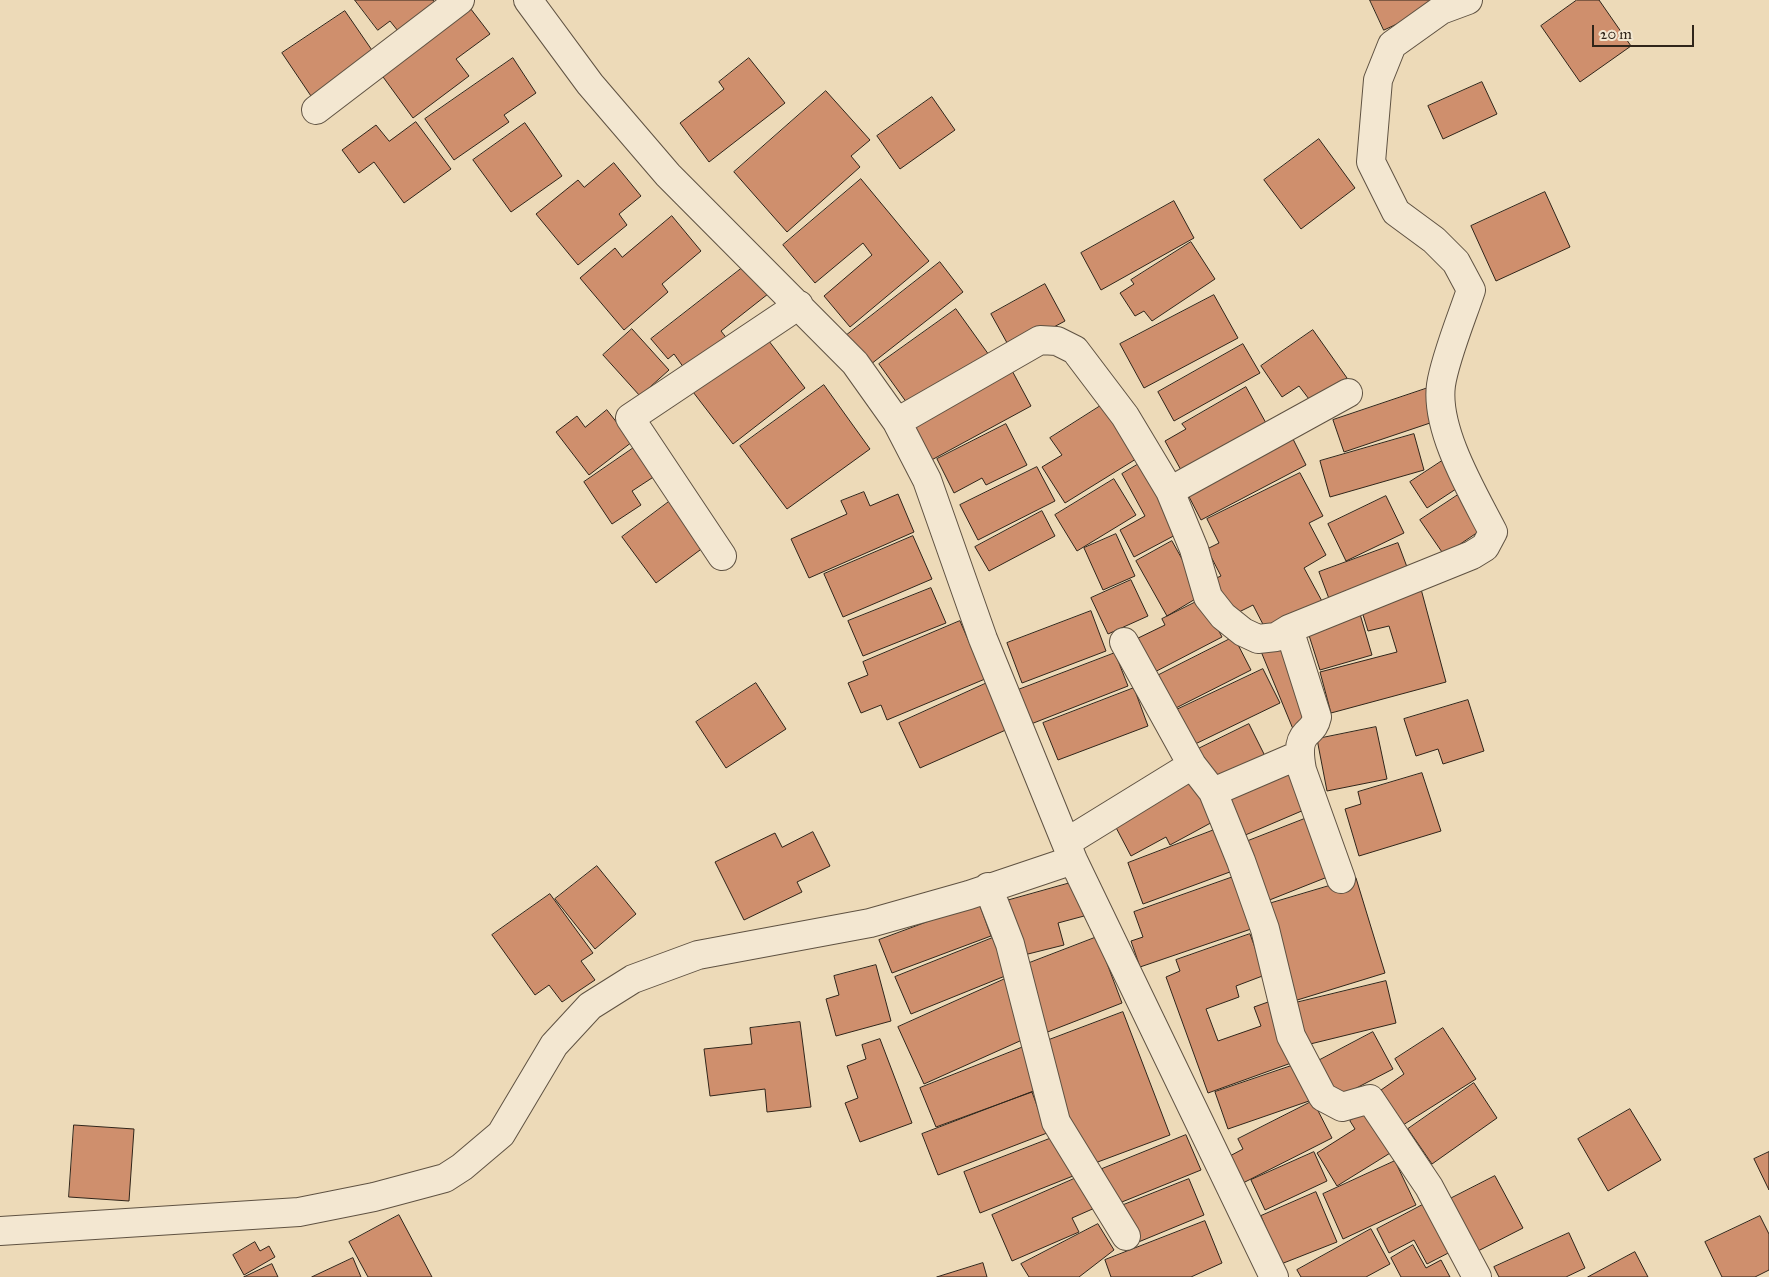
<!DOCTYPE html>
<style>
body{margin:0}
#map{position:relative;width:1769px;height:1277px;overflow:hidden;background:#eddab8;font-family:"IM FELL Great Primer",serif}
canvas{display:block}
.scale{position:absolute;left:1592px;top:25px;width:102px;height:22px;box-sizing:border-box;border:2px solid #30251a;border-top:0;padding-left:6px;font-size:15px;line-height:18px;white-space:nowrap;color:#30251a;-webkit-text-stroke:4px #f3e7d1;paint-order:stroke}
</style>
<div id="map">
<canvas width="1769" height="1277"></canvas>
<div class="scale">20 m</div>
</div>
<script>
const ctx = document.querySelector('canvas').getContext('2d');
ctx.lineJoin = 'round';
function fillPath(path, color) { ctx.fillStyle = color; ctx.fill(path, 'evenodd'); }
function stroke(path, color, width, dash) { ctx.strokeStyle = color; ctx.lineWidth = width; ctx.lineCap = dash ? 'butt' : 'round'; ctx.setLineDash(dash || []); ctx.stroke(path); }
const building = new Path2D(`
 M355 0H433L438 7 402 36 390 21 378 30Z
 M1370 0H1435L1434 7 1384 30Z
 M1577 0H1599L1631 46 1580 82 1541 26Z
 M467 4 490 34 456 59 469 76 413 118 378 70Z
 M345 11 376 56 313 99 282 53Z
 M513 58 536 93 504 115 509 122 454 160 425 119Z
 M749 58 785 103 709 162 680 123 724 89 719 82Z
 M1482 82 1497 114 1443 139 1428 106Z
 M826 91 870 140 851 156 860 167 787 232 734 172Z
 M932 97 955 130 900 169 877 136Z
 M416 122 451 169 404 203 374 162 359 173 342 150 376 125 389 141Z
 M525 123 562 176 511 212 473 160Z
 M1319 139 1355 188 1301 229 1264 180Z
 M614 163 641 196 619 214 627 225 578 265 536 214 578 180 584 187Z
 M861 179 929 261 850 327 824 296 872 255 863 243 815 283 783 245Z
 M1545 192 1570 247 1496 281 1471 226Z
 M1174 201 1194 238 1101 290 1081 253Z
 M672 216 701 251 662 284 668 292 624 330 580 278 615 248 622 257Z
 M1191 242 1215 279 1152 321 1144 311 1135 316 1120 293 1134 284 1131 280Z
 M940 262 963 292 866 368 843 338Z
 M746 265 768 294 721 331 732 345 684 368 674 354 668 359 651 339Z
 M1045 284 1065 321 1011 350 991 314Z
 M1214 295 1238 338 1144 388 1120 344Z
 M956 309 989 355 912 410 879 364Z
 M632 329 669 370 640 396 603 355Z
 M1313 330 1347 378 1312 403 1299 386 1282 397 1261 366Z
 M762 332 805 388 733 444 690 388Z
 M1243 344 1260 373 1174 421 1158 392Z
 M1009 365 1031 406 926 463 903 422Z
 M824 385 870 449 787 509 740 446Z
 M1246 387 1271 432 1187 481 1165 441 1186 429 1182 424Z
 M1428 388 1439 420 1344 452 1333 420Z
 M1102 405 1136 459 1065 503 1042 467 1062 455 1050 438Z
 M607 410 632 442 589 475 556 432 577 416 585 427Z
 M1006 424 1027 465 986 485 982 478 954 493 937 459Z
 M1290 433 1306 465 1201 520 1184 487Z
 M1414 434 1424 470 1330 497 1320 461Z
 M635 447 655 476 632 491 641 505 612 524 584 482Z
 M1442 461 1459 487 1427 508 1410 482Z
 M1142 462 1181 532 1134 557 1120 530 1145 516 1122 474Z
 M1037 467 1055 501 978 540 960 505Z
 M1300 473 1323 516 1309 523 1326 555 1304 568 1323 603 1267 632 1253 605 1231 616 1212 580 1221 576 1207 549 1219 543 1207 519Z
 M1114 479 1136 515 1077 551 1055 515Z
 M864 492 870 506 898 494 914 532 809 578 791 539 847 514 841 501Z
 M1461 493 1484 528 1444 555 1420 520Z
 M1386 496 1404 533 1346 561 1328 524Z
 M670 501 704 547 656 583 622 537Z
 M1042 511 1055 536 989 571 975 547Z
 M1116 534 1135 576 1103 590 1084 548Z
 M913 536 932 579 843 617 824 574Z
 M1172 541 1202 595 1167 616 1136 561Z
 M1398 543 1410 575 1331 604 1319 572Z
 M1131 580 1148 616 1108 634 1091 598Z
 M931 588 946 623 863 656 848 621Z
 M1421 589 1446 682 1331 713 1320 672 1397 652 1389 626 1368 631 1360 605Z
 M1202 599 1222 637 1147 676 1130 642 1165 625 1162 619Z
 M1091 611 1106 651 1022 683 1007 643Z
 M1360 614 1372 655 1320 670 1307 629Z
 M960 621 985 679 887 720 881 705 861 713 848 683 868 675 863 662Z
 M1234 637 1251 670 1168 712 1151 679Z
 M1281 640 1314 721 1293 729 1260 649Z
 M1115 653 1128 686 1031 724 1018 690Z
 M1263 669 1280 703 1189 747 1172 712Z
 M756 683 786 729 726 768 696 722Z
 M987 683 1008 729 920 768 899 723Z
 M1134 688 1148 726 1058 760 1043 723Z
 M1468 700 1484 751 1443 764 1438 749 1416 756 1404 719Z
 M1249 724 1266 758 1211 785 1194 751Z
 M1376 727 1387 779 1327 791 1317 739Z
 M1292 764 1311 807 1243 836 1224 793Z
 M1422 773 1441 831 1359 856 1345 809 1361 804 1358 792Z
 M1194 776 1218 819 1170 845 1166 837 1131 856 1112 820Z
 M1312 816 1335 874 1267 901 1243 843Z
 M1222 827 1238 869 1143 904 1128 863Z
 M813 832 830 866 797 882 802 892 744 920 715 862 775 833 782 847Z
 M597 866 636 914 595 949 555 899Z
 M1236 876 1254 928 1140 967 1131 941 1143 937 1134 912Z
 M1356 878 1385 973 1294 1001 1265 905Z
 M1074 882 1084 916 1058 923 1064 945 1020 956 1006 901Z
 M550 894 593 953 581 961 595 980 562 1002 549 985 535 995 492 935Z
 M979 903 991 936 892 973 879 940Z
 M1250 934 1265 975 1236 986 1239 997 1206 1009 1218 1041 1261 1026 1254 1007 1271 1001 1294 1062 1208 1093 1166 977 1180 971 1176 960Z
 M1000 935 1015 972 911 1014 895 977Z
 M1097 937 1122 1003 1045 1033 1019 967Z
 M876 965 891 1021 836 1036 826 999 839 995 834 976Z
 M1005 979 1031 1036 924 1084 898 1027Z
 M1386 981 1396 1023 1302 1046 1291 1004Z
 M1123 1012 1170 1135 1087 1166 1041 1043Z
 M800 1022 811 1107 767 1112 765 1089 710 1096 704 1049 752 1044 750 1028Z
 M1443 1028 1476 1079 1403 1125 1381 1090 1404 1074 1395 1059Z
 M1373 1032 1393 1069 1337 1098 1318 1061Z
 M880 1039 912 1123 860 1142 845 1103 858 1098 847 1066 866 1059 862 1045Z
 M1026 1046 1042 1085 1032 1092 936 1127 920 1088Z
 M1297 1064 1309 1101 1228 1129 1215 1092Z
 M1474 1083 1497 1118 1432 1164 1408 1129Z
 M1032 1092 1047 1133 938 1175 922 1134Z
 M1313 1101 1332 1138 1239 1185 1226 1158 1243 1149 1238 1139Z
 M1369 1109 1395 1150 1337 1186 1317 1153 1355 1129 1350 1121Z
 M1630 1109 1661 1160 1608 1191 1578 1139Z
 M74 1125 134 1129 129 1201 69 1197Z
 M1186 1135 1201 1170 1117 1204 1102 1169Z
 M1057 1136 1073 1176 980 1213 964 1172Z
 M1314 1152 1327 1181 1265 1210 1251 1180Z
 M1769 1152V1190L1754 1159Z
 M1395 1161 1416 1205 1343 1239 1323 1194Z
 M1083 1175 1097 1207 1072 1218 1079 1232 1012 1261 992 1215Z
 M1495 1176 1523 1228 1474 1253 1446 1201Z
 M1189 1179 1204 1215 1136 1243 1121 1206Z
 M1316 1192 1337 1242 1281 1264 1261 1216Z
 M1430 1201 1456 1249 1427 1264 1414 1240 1389 1253 1377 1229Z
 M399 1215 432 1277H368L349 1242Z
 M1760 1216 1769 1234V1270L1755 1277H1722L1705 1242Z
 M1205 1221 1222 1263 1191 1277H1111L1105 1260Z
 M1098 1224 1114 1250 1079 1277H1029L1021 1264Z
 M1371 1229 1390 1264 1366 1277H1301L1297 1270Z
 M1569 1233 1585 1268 1566 1277H1499L1494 1267Z
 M255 1242 260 1251 269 1246 275 1257 244 1275 233 1255Z
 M1413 1245 1426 1268 1441 1260 1450 1277H1401L1391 1258Z
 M1635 1252 1648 1277H1588Z
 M353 1258 361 1277H312Z
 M983 1263 987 1277H937Z
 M272 1264 278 1277H244Z`);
const street = new Path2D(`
 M528 0 590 84 668 175 855 363 897 422 927 480 983 639 1073 860 1274 1277
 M316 110 460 0
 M897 422 1040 340 1057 341 1075 350 1125 416 1170 491 1194 549 1208 597 1223 616 1243 632 1258 639 1276 637 1289 629 1472 555 1485 547 1493 532C1473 493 1435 430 1441 385 1445 358 1462 317 1471 290L1456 262 1434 240 1396 212 1371 162 1378 80 1392 45 1441 10 1468 0
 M1170 491 1348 393
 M722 556 630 418 799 305
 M1289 629 1317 717C1315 726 1312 728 1306 734 1297 743 1300 759 1302 770L1341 879
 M1124 642 1192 765
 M1213 792 1299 755
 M1067 842 1192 765 1213 792 1241 861 1265 929 1291 1036 1323 1097 1342 1107 1370 1099 1429 1187 1477 1277
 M988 887 1010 944 1056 1122 1126 1236
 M0 1231 299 1212 374 1197 445 1178 462 1167 501 1134 554 1045 590 1006 633 979 698 955 870 923 969 895 1073 860`);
fillPath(building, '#cf8f6d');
stroke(building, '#30251a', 1);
stroke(street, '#5f5242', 30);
stroke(street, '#f3e7d1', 28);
</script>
